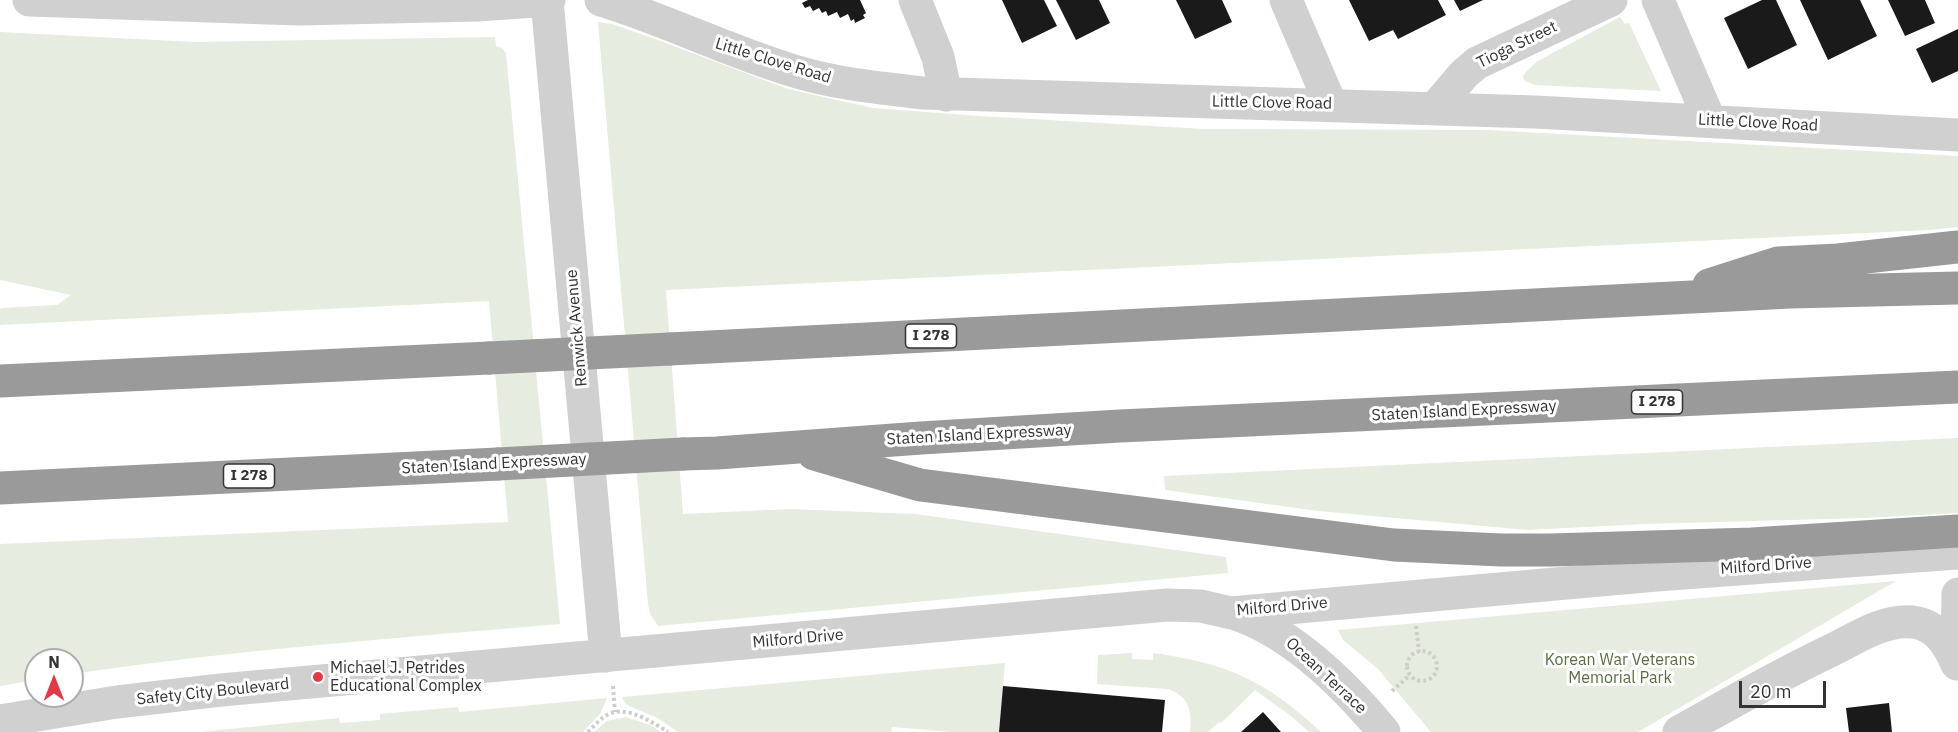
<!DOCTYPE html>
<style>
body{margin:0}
#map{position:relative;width:1958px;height:732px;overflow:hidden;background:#fff;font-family:"IBM Plex Sans",sans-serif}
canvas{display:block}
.north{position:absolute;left:24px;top:648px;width:60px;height:60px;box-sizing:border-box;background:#fff;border:2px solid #adadad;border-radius:50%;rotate:0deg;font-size:16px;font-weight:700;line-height:24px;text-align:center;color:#333}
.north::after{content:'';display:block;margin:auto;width:21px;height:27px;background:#e63946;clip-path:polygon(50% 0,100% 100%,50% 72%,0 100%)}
.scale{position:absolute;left:1739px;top:681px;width:87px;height:27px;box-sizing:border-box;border:3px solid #333;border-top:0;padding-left:8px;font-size:18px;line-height:21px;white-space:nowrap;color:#333;-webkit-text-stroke:4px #fff;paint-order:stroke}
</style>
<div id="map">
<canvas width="1958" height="732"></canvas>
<div class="north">N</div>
<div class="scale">20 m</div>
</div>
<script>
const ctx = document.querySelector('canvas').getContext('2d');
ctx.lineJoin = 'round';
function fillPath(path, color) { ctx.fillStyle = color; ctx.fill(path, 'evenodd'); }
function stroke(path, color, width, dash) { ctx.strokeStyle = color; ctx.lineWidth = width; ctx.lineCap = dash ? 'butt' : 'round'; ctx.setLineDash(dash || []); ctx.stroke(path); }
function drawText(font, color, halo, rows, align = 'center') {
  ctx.font = font + ' "IBM Plex Sans",sans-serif'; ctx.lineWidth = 6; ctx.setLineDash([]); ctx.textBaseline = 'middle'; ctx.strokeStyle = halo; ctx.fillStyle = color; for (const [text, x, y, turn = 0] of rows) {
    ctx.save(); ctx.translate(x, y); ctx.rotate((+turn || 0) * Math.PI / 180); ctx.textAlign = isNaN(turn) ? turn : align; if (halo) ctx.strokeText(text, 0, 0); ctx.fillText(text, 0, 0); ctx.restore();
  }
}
const green = new Path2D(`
 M1620 17 1625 24 1629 23 1661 91 1535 85 1525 81 1523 77 1525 73 1536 62Z
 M598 22 612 24 666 43 788 89 873 108 979 116 1204 129 1488 130 1958 156V227L1929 230 666 290 683 514 790 509 915 514 1226 557 1228 573 658 626 650 614 648 604Z
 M0 32 194 42 495 37 496 46 502 48 506 53 560 624C397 638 234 650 72 674V660H36V680L0 686V544L508 522 489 301 0 325V309L2 308 57 305 71 295 0 280Z
 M1958 438V513L1864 518 1645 524 1528 530 1318 511 1165 490 1164 476Z
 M1896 581 1638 732H1431L1378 669 1343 640 1338 630Z
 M1132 653V659L1153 660V653C1228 663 1266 681 1321 732H1309L1291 716 1255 690 1221 723 1219 722 1208 732H1190C1192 711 1190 697 1168 689L1097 684 1098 655Z
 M1005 663 999 732H952L892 727 891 732H678L658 718 629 706 625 703 622 697Z
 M607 698 600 714 583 732H200L339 718 340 723 380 720V714L458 707 459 712Z
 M626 717 650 725 661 732H594L607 721Z`);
const building = new Path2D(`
 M808 0H860L866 13 863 15 865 18 855 23 854 19 851 21 848 14 840 18 837 12 828 16 826 11 822 13 819 8 813 11 810 6 805 8 802 3Z
 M1002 0H1044L1057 26 1022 43Z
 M1056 0H1099L1110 23 1076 40Z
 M1176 0H1222L1232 22 1195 39Z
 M1349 0H1438L1446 15 1398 39 1393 30 1369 41Z
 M1454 0H1483L1460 11Z
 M1762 0H1776L1797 45 1748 69 1724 18Z
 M1800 0H1860L1877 36 1828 60Z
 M1888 0H1925L1935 23 1905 36Z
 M1958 29V71L1932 83 1916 49Z
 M1003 686 1165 700 1162 732H999Z
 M1889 703 1892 732H1849L1846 708Z
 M1263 712 1281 732H1241Z`);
const path = new Path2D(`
 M1416 626 1419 652
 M1407 666a15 15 0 1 1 30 0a15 15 0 1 1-30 0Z
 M613 686 615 712
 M1392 691 1410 675
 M588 732C596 724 604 714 615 712 632 709 654 723 668 732`);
const minor = new Path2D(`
 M29 0 299 9 478 5 549 0
 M547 0 606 656
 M601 0C666 20 728 51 794 71 836 84 880 88 924 93L1535 112 1958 135
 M915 0 938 57 946 95
 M1286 0 1331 105
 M1658 0 1710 121
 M1435 108 1464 74 1477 63 1611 0
 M1233 613C1292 632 1345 685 1384 732
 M1957 663 1958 594
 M0 721 117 702 221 690 1167 605 1201 606 1231 613 1656 575 1958 553
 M1679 732C1729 704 1779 675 1832 650 1856 638 1884 619 1913 622 1936 625 1948 643 1957 664`);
const highway = new Path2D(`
 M1709 285 1778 263 1838 260 1958 247
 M670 349 1790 292 1958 288
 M0 381 489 358
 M683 454 717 453 921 438 1120 426 1958 387
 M814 454 920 485 1394 545 1501 550H1551L1752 544 1958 531
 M0 488 498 464`);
const highwayBridge = new Path2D(`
 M489 358 670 349
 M498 464 683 454`);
const markers = [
 [318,677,6,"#e63946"]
];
const shields = [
 [931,336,51],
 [1657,402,51],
 [249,476,51]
];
const shieldNames = [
 ["I 278",931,336],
 ["I 278",1657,402],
 ["I 278",249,476]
];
const streetNames = [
 ["Tioga Street",1517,45,-26],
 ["Little Clove Road",773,61,17],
 ["Little Clove Road",1272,103,1],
 ["Little Clove Road",1758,123,3],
 ["Renwick Avenue",577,328,-95],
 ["Staten Island Expressway",1464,411,-3],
 ["Staten Island Expressway",979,435,-3],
 ["Staten Island Expressway",494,464,-3],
 ["Milford Drive",1766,566,-4],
 ["Milford Drive",1282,607,-5],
 ["Milford Drive",798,639,-5],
 ["Ocean Terrace",1326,676,43],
 ["Safety City Boulevard",213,692,-6]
];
const parkNames = [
 ["Korean War Veterans",1620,660],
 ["Memorial Park",1620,678]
];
const poiNames = [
 ["Michael J. Petrides",330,668],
 ["Educational Complex",330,686]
];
fillPath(green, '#e6ecdf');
fillPath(building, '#1a1a1a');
stroke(path, '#cdcdcd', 4, [3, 3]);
stroke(minor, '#d0d0d0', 33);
stroke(highway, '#9a9a9a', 33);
stroke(highwayBridge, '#9a9a9a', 33);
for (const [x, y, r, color] of markers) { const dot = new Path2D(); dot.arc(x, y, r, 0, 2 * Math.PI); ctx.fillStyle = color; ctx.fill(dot); stroke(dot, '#fff', 2); }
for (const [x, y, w] of shields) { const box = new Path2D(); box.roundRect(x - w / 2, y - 12, w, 24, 4.5); ctx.fillStyle = '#fff'; ctx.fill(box); stroke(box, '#333', 1.5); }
drawText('bold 15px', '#333', null, shieldNames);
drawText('16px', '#333', '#fff', streetNames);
drawText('16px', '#56703f', '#fff', parkNames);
drawText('16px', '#333', '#fff', poiNames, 'left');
</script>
